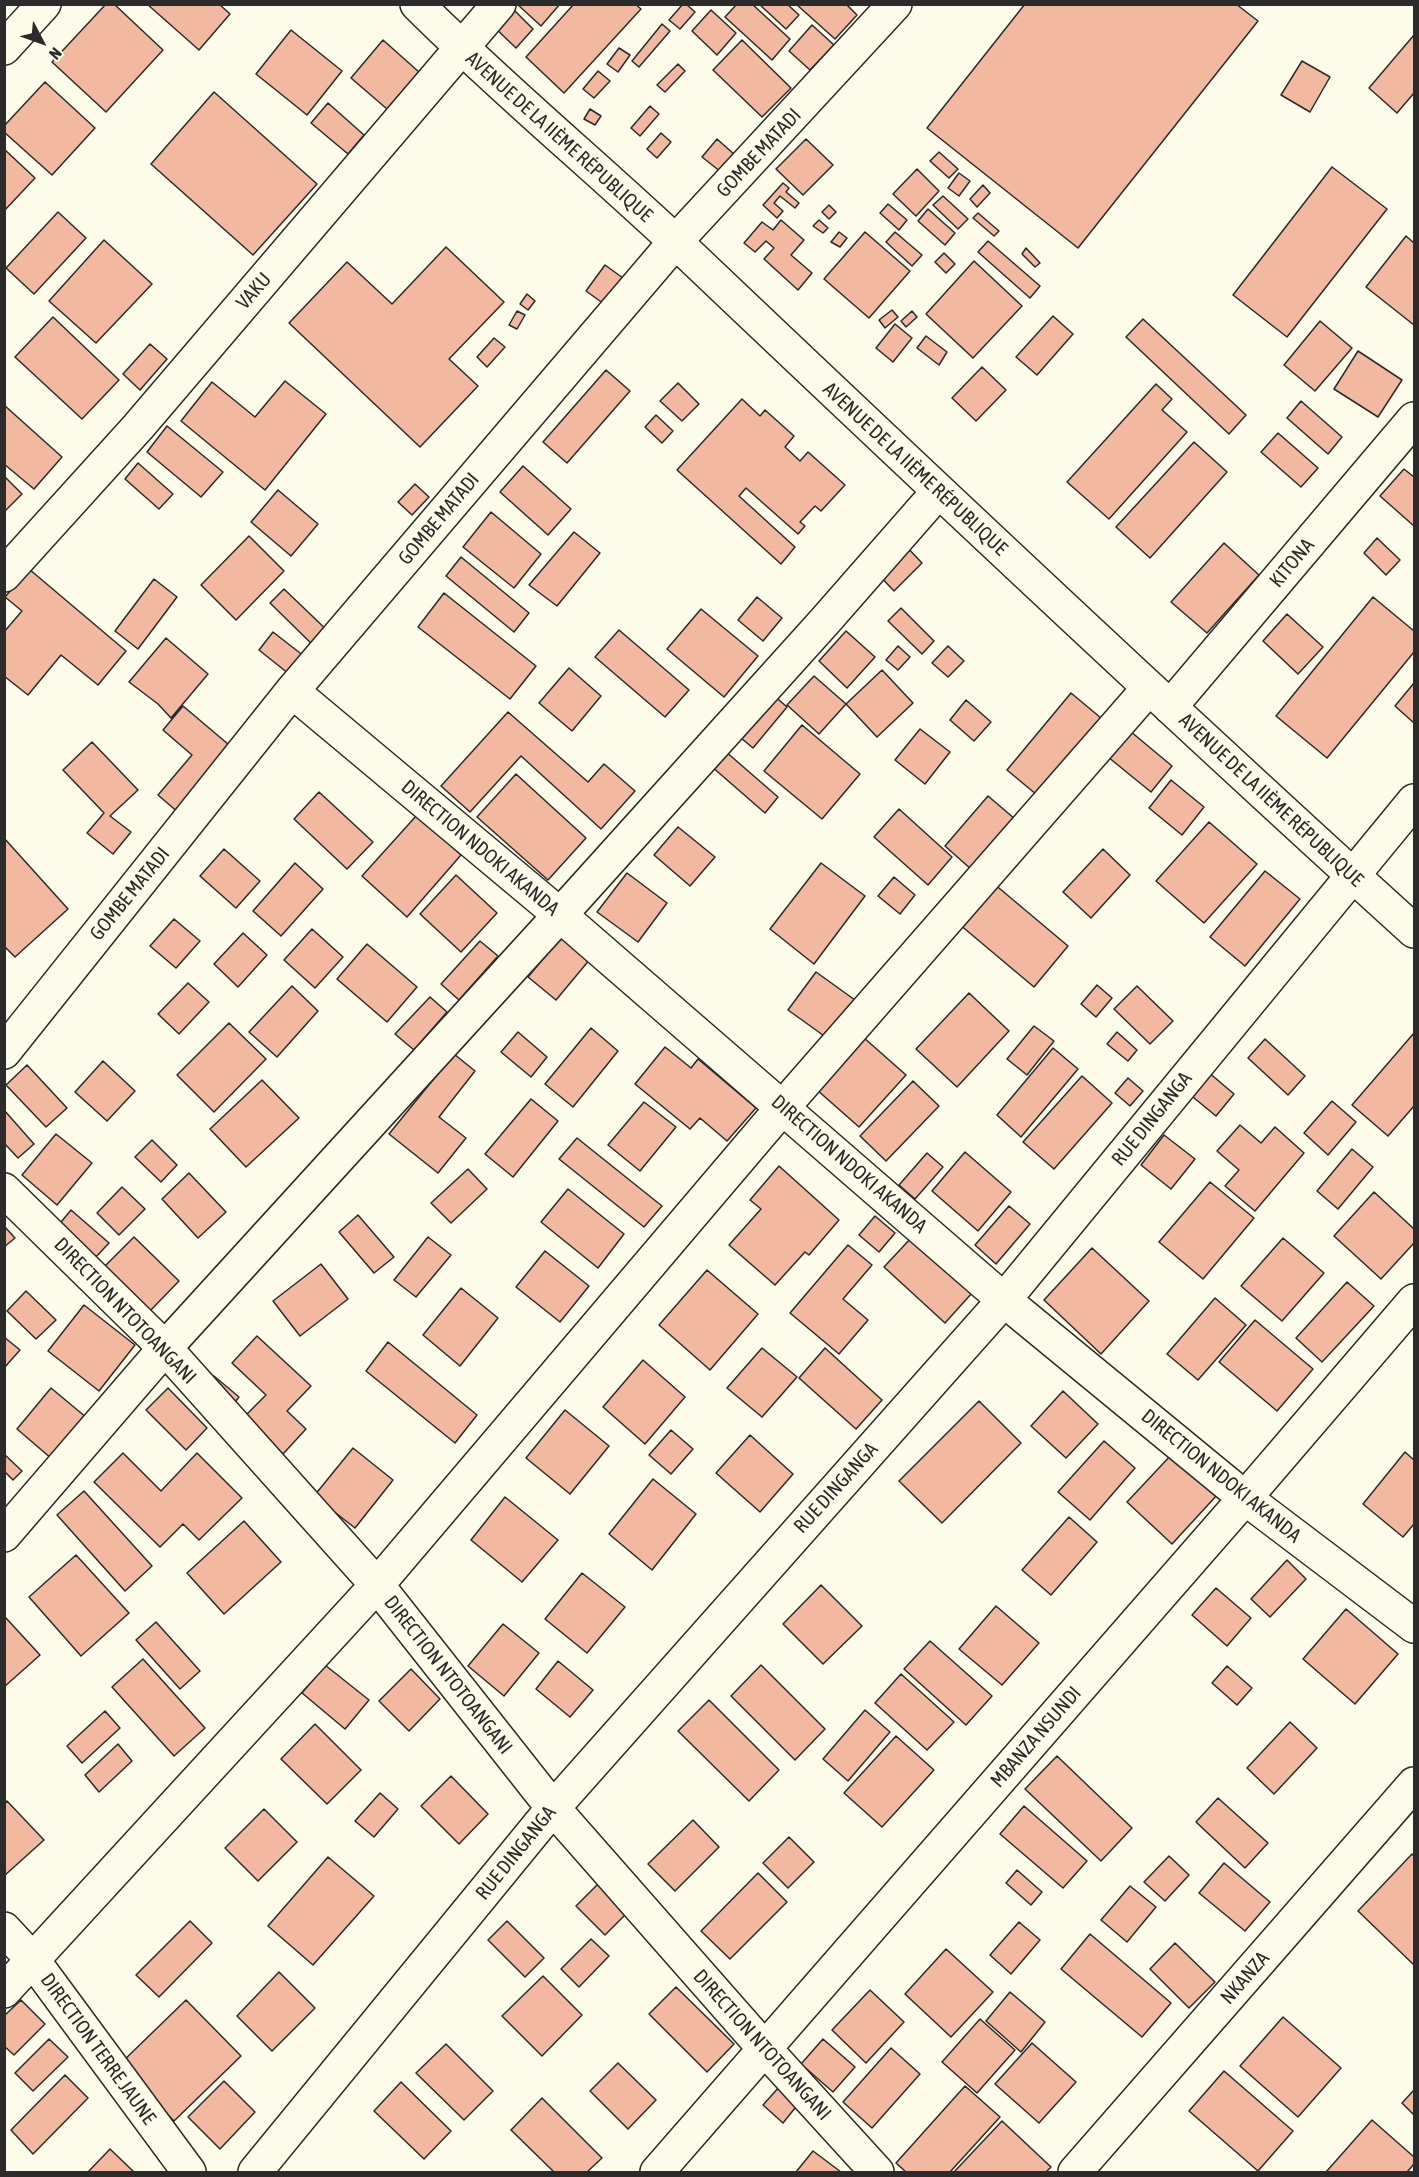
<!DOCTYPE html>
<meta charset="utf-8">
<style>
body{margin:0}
#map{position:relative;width:1419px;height:2177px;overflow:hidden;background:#fdfbea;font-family:"Asap Condensed",sans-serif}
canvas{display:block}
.frame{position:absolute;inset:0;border:6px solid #2b2b2b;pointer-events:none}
.north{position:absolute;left:12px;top:12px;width:60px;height:60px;-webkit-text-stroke:4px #fdfbea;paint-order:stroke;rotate:131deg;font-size:16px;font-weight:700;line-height:24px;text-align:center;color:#2b2b2b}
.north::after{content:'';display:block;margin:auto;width:21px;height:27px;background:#2b2b2b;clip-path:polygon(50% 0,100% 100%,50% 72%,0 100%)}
</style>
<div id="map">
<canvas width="1419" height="2177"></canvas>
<div class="frame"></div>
<div class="north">N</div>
</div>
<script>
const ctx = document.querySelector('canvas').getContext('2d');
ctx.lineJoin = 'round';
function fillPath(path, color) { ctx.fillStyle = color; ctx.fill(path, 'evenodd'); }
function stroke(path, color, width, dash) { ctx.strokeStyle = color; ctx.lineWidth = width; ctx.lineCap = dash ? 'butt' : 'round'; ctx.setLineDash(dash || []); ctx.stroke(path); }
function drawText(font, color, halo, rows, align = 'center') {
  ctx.font = font + ' "Asap Condensed",sans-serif'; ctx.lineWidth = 4.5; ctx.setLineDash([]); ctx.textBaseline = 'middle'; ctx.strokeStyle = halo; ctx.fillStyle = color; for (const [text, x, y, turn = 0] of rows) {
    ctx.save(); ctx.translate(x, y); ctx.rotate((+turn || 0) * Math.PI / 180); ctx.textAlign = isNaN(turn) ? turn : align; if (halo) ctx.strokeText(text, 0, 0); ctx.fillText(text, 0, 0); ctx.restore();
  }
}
const building = new Path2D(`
 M106 4H114L163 50 106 112 52 62Z
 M147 4H219L230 14 199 50Z
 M508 4 533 29 516 48 489 22Z
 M517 4H560L541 26Z
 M574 4H635L641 9 564 93 526 57Z
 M683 4H686L695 12 680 29 669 20Z
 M737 4H752L790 39 772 60 725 17Z
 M759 4H787L799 15 786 29Z
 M796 4H846L857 15 835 39Z
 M1025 4H1236L1258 21 1078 248 927 128Z
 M711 10 736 33 717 55 692 31Z
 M662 24 670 31 639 67 632 61Z
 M812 25 834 45 810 70 789 51Z
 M291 30 342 71 307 115 256 74Z
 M1414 35V93L1397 113 1369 88Z
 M383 40 419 72 387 109 351 78Z
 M742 40 791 88 762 117 713 70Z
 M619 48 630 55 618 72 607 64Z
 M1302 61 1330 77 1310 112 1281 95Z
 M678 64 685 71 665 92 657 85Z
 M598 71 610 81 594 98 583 89Z
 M45 82 95 128 52 175 4 132V126Z
 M214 92 317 184 253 255 151 164Z
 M328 103 364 135 348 154 311 123Z
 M650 106 659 114 640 136 631 128Z
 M590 109 601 116 595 125 584 119Z
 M661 133 671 142 657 158 647 149Z
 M717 139 735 155 721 172 702 157Z
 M806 139 833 165 803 195 776 169Z
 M4 149 35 178 4 211Z
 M939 152 958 169 949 178 930 161Z
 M1332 167 1387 209 1287 337 1233 295Z
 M917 169 939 191 916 216 893 194Z
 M959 173 970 181 959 196 948 188Z
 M783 183 789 188 786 192 799 203 795 208 780 196 774 203 783 211 777 218 763 205Z
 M983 185 990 193 977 207 970 199Z
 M943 196 968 219 958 229 933 205Z
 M888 204 907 220 899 230 880 213Z
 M829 205 836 212 829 219 822 212Z
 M928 209 955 233 945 245 918 221Z
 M58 212 86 238 34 294 6 268Z
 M978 213 999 231 994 236 973 218Z
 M781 220 804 240 791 255 812 273 798 290 764 259 774 248 766 241 755 252 744 243 762 222 773 230Z
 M819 220 828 228 823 233 813 226Z
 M839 232 847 238 840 247 831 242Z
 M865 232 910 271 869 318 824 279Z
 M895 232 922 255 912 266 886 242Z
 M1406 236 1414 243V325L1366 287Z
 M104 240 152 284 96 343 49 301Z
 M988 241 1040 286 1030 298 978 252Z
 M446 247 504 302 449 359 478 386 420 447 289 323 347 262 392 304Z
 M1026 248 1040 263 1035 267 1022 254Z
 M944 253 955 264 946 273 935 262Z
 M974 261 1022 306 973 358 926 314Z
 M605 265 623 278 604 304 586 291Z
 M527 294 535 301 528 310 520 304Z
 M892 310 898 317 885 328 879 320Z
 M517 311 525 315 517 329 509 325Z
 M912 311 917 317 906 327 901 321Z
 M1053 316 1073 334 1037 375 1016 357Z
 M53 317 119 380 82 419 15 357Z
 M1143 319 1246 415 1229 434 1126 337Z
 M1320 321 1352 348 1315 391 1284 365Z
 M895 324 912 338 893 362 876 348Z
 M926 336 947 352 939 365 917 348Z
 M494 338 505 347 487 367 477 357Z
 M150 344 167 359 140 390 123 374Z
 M1358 351 1402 380 1378 417 1334 389Z
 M982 367 1006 390 976 421 952 398Z
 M606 370 630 391 567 463 543 442Z
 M285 381 326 414 265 490 181 421 212 382 255 417Z
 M678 383 699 404 682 421 660 401Z
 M1156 384 1172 399 1162 410 1187 432 1109 519 1067 482Z
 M742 399 760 416 765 410 794 436 785 447 800 461 808 452 845 485 821 511 815 506 800 522 805 526 798 534 746 488 739 496 795 547 781 564 677 470Z
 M1301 401 1342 437 1328 454 1287 418Z
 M4 405 62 457 34 489 4 464Z
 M656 415 673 431 662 443 645 427Z
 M167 426 223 472 201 497 147 452Z
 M1278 433 1318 468 1301 487 1261 452Z
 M1194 442 1227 472 1150 558 1116 527Z
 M138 463 173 494 159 509 125 479Z
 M523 466 571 509 548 535 500 492Z
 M1404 469 1414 477V526L1380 496Z
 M4 476 22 494 4 512Z
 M415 484 429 497 412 515 398 502Z
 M278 490 318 524 291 556 251 522Z
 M491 512 541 554 514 588 463 547Z
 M574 532 600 553 557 606 529 585Z
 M249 536 284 571 236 620 201 585Z
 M1377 538 1400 560 1386 575 1364 553Z
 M1224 543 1259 575 1207 633 1171 602Z
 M904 544 922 563 894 591 876 572Z
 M461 557 529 613 514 632 446 576Z
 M29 569 126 651 98 685 61 655 28 695 4 676V632L22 611 5 597Z
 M154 579 177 597 138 649 115 631Z
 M284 589 332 635 318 650 270 603Z
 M444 593 536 666 510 699 418 627Z
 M757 597 782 618 763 641 738 620Z
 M1373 597 1414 631V652L1327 758 1276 716Z
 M901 608 934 641 922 654 888 621Z
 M701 609 758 656 724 697 667 649Z
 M1287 614 1323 647 1298 674 1263 641Z
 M619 630 689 690 665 717 595 657Z
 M846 631 875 657 847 688 819 661Z
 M273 632 309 660 294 678 259 650Z
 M166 638 208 674 171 718 158 704 129 682Z
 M898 646 910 657 898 670 886 660Z
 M948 646 964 661 948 677 932 663Z
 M569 668 601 696 572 731 539 703Z
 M882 670 913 703 877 737 846 704Z
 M814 676 846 704 819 734 787 705Z
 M1414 683V723L1395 706Z
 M770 692 787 707 753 748 735 733Z
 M1071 693 1101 718 1037 795 1007 770Z
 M966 700 991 722 974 741 950 720Z
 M183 706 235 750 180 814 158 795 192 755 163 730Z
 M508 712 588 782 604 764 635 791 601 829 521 756 470 812 441 786Z
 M802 725 860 774 822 819 764 771Z
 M920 729 950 752 925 784 895 760Z
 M1130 731 1172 766 1151 792 1108 757Z
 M92 742 138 790 110 816 131 832 113 854 87 833 104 813 63 770Z
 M725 751 778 797 765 813 711 766Z
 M516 774 586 838 548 880 477 817Z
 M1171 780 1204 807 1182 835 1149 808Z
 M319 792 373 842 347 869 294 819Z
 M988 796 1015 819 972 870 945 846Z
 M899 809 952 857 928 885 874 837Z
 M417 815 461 855 407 917 362 876Z
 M1209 822 1257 864 1204 923 1156 881Z
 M678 827 715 857 690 886 654 855Z
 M4 838 68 909 15 957 4 946Z
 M224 849 260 881 236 908 200 876Z
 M1103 849 1130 875 1091 918 1063 892Z
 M295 863 323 889 281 936 253 911Z
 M821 863 865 896 814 964 770 929Z
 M1265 871 1300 899 1245 966 1210 937Z
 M627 873 667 903 638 942 597 912Z
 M456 875 497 913 461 952 420 914Z
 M894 877 915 895 900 914 878 896Z
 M993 883 1068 946 1034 987 959 924Z
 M174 919 200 941 176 968 150 946Z
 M312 929 343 957 315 988 284 960Z
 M243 933 267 955 238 987 214 964Z
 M563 935 591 958 556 1000 528 977Z
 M480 941 498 956 459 1000 441 984Z
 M367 944 417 987 387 1022 337 979Z
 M816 972 855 1000 827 1038 788 1010Z
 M188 983 209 1002 179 1034 158 1014Z
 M1097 985 1112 998 1096 1017 1081 1004Z
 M292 986 318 1011 277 1057 249 1032Z
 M1137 986 1173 1021 1150 1044 1114 1009Z
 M969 993 1009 1031 957 1087 916 1049Z
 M430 997 447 1012 414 1050 395 1034Z
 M229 1023 266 1059 214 1112 177 1075Z
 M1034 1026 1054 1041 1027 1075 1007 1059Z
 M591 1028 618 1051 573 1107 545 1084Z
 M518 1032 547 1057 531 1077 501 1052Z
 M1117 1032 1137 1050 1128 1061 1107 1044Z
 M1414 1033V1106L1388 1136 1352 1105Z
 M863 1037 906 1075 859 1127 816 1089Z
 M1265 1039 1305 1076 1288 1095 1248 1058Z
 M665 1047 691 1068 698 1059 756 1108 727 1141 700 1118 690 1129 635 1084Z
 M1053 1048 1078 1069 1021 1137 997 1115Z
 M454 1054 475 1071 439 1117 466 1138 438 1173 389 1134Z
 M103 1061 135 1091 107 1121 75 1092Z
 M27 1065 67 1108 46 1127 6 1085Z
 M1207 1071 1234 1094 1216 1116 1188 1093Z
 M1082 1076 1112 1103 1054 1169 1023 1142Z
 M1128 1078 1143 1091 1130 1106 1115 1093Z
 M262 1080 299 1118 246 1167 210 1129Z
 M913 1081 939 1106 886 1161 860 1136Z
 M531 1099 558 1121 513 1177 485 1154Z
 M1332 1101 1356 1122 1328 1155 1304 1133Z
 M644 1102 676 1127 640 1171 608 1145Z
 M4 1110 34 1144 18 1158 4 1143Z
 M1240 1125 1261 1143 1275 1127 1304 1153 1255 1211 1225 1186 1239 1170 1217 1151Z
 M56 1134 92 1163 57 1205 22 1175Z
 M1164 1135 1195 1159 1171 1189 1141 1165Z
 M577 1138 662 1206 644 1227 559 1159Z
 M152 1140 177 1165 161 1182 135 1157Z
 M1352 1149 1373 1167 1338 1209 1317 1191Z
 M965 1152 1011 1192 978 1231 932 1191Z
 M927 1153 943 1167 915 1199 899 1185Z
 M779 1166 839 1220 809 1255 805 1252 775 1285 729 1245 761 1209 750 1200Z
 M468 1169 487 1189 451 1223 431 1203Z
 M189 1173 226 1212 198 1238 162 1199Z
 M1210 1182 1254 1218 1203 1279 1159 1242Z
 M122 1187 145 1209 119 1235 97 1213Z
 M568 1189 624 1234 598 1268 541 1222Z
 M1374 1192 1414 1229V1243L1381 1279 1334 1236Z
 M1009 1206 1030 1224 996 1264 975 1245Z
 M71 1210 109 1243 94 1259 57 1227Z
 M358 1215 394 1257 374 1273 339 1232Z
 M875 1216 895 1233 879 1252 859 1235Z
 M4 1226 15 1238 4 1247Z
 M134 1237 179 1281 149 1312 104 1267Z
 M428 1237 451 1255 416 1297 394 1280Z
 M912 1237 972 1293 945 1323 884 1267Z
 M1283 1238 1324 1273 1282 1321 1241 1286Z
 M848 1245 872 1265 843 1299 868 1320 839 1354 790 1313Z
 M1092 1248 1149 1301 1101 1354 1044 1300Z
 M545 1251 589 1286 560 1322 516 1287Z
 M321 1264 348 1299 300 1336 273 1301Z
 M707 1270 758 1314 710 1370 659 1325Z
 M1347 1282 1374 1306 1322 1362 1296 1338Z
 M461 1288 498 1318 460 1366 423 1335Z
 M26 1291 56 1320 36 1339 7 1311Z
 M1215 1298 1246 1325 1198 1380 1167 1354Z
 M84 1305 135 1345 99 1391 48 1351Z
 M1255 1320 1313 1369 1277 1411 1219 1362Z
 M257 1336 311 1386 287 1411 306 1429 283 1454 244 1417 266 1395 232 1363Z
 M4 1337 20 1350 4 1368Z
 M388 1342 477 1415 455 1443 366 1371Z
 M762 1348 797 1377 762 1417 727 1388Z
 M825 1348 882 1400 856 1429 799 1378Z
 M643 1360 685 1397 645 1444 603 1407Z
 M214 1376 239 1397 228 1411 202 1389Z
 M51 1388 87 1418 52 1459 17 1429Z
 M168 1388 207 1428 186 1450 146 1410Z
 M1063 1391 1098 1424 1066 1458 1031 1426Z
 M979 1401 1021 1443 942 1523 899 1481Z
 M565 1410 609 1446 570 1494 526 1458Z
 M671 1430 693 1449 671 1474 649 1455Z
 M750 1435 793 1474 760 1512 716 1473Z
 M1104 1441 1135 1468 1090 1520 1058 1492Z
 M353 1448 393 1480 355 1528 314 1496Z
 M1405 1452 1414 1460V1524L1403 1537 1363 1504Z
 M123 1453 161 1491 197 1453 242 1498 199 1540 183 1524 160 1547 94 1482Z
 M1173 1453 1218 1494 1172 1544 1127 1502Z
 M4 1454 22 1471 13 1480 4 1471Z
 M653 1479 696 1514 652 1570 609 1534Z
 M84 1491 152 1566 125 1591 57 1515Z
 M505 1497 558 1540 522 1582 471 1540Z
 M1069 1517 1097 1542 1051 1595 1022 1570Z
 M244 1521 281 1562 224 1614 187 1573Z
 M76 1555 129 1613 81 1656 29 1597Z
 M1287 1560 1306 1579 1270 1617 1251 1599Z
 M582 1573 625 1607 587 1653 545 1619Z
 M821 1585 862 1626 823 1664 783 1624Z
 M1216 1588 1251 1618 1227 1646 1192 1615Z
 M996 1606 1039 1643 1002 1685 959 1649Z
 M1346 1609 1398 1654 1355 1704 1303 1659Z
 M6 1618 40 1655 4 1687V1619Z
 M156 1622 200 1671 180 1689 136 1640Z
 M503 1624 539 1653 504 1696 468 1666Z
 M930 1641 992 1696 966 1725 904 1669Z
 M143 1659 205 1728 174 1756 112 1687Z
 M558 1661 593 1690 570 1717 536 1689Z
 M325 1665 369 1700 345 1729 302 1693Z
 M761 1665 825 1729 795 1760 731 1696Z
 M1227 1666 1252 1688 1237 1705 1212 1683Z
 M411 1669 440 1699 409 1731 379 1701Z
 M901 1674 954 1722 927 1750 875 1703Z
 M709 1700 779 1770 749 1801 678 1731Z
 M865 1710 890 1732 848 1781 823 1759Z
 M105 1711 120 1728 82 1763 67 1746Z
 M1290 1722 1317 1748 1274 1794 1247 1768Z
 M315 1724 361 1770 327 1804 281 1759Z
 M896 1736 934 1770 882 1827 844 1793Z
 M118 1744 132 1761 99 1792 85 1775Z
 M1057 1756 1132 1828 1101 1861 1025 1789Z
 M451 1776 488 1814 459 1844 421 1806Z
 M380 1793 398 1809 374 1837 355 1821Z
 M1218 1798 1268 1843 1245 1868 1196 1822Z
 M7 1801 44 1840 4 1876V1804Z
 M1024 1806 1087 1861 1063 1888 1000 1834Z
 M264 1809 297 1842 258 1881 225 1848Z
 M693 1820 719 1847 675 1891 648 1864Z
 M789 1837 814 1862 788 1888 763 1863Z
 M1412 1854 1414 1856V1965L1358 1911Z
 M1169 1856 1189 1875 1165 1901 1144 1882Z
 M328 1857 374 1896 313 1965 268 1926Z
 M1224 1863 1270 1902 1245 1931 1199 1893Z
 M1017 1870 1042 1892 1031 1905 1006 1883Z
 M758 1873 787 1902 730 1959 701 1931Z
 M603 1879 633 1907 605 1935 576 1906Z
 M1130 1886 1156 1907 1127 1942 1101 1920Z
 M190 1921 212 1943 159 1997 136 1975Z
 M507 1921 544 1958 525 1977 488 1940Z
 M1019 1922 1040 1940 1011 1974 990 1955Z
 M1090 1934 1171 2003 1142 2037 1061 1969Z
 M591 1939 609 1956 579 1987 561 1969Z
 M1175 1943 1215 1982 1189 2008 1150 1969Z
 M946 1949 993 1992 951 2037 905 1994Z
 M279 1972 315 2008 272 2051 237 2016Z
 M543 1976 582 2015 542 2056 502 2016Z
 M676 1987 734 2044 707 2072 649 2014Z
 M870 1990 904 2022 866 2063 832 2030Z
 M1010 1992 1045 2022 1021 2052 986 2021Z
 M21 2000 45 2024 14 2055 4 2046V2016Z
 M186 2000 241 2056 174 2121 119 2065Z
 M1283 2017 1341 2068 1298 2117 1240 2066Z
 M980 2019 1015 2050 977 2093 942 2062Z
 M49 2039 68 2057 33 2091 15 2073Z
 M823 2039 855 2067 833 2092 801 2064Z
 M1032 2043 1076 2082 1039 2123 995 2084Z
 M446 2044 493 2091 464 2120 416 2073Z
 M891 2048 920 2074 872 2128 843 2102Z
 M618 2063 656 2100 628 2129 590 2091Z
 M1224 2071 1293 2131 1258 2171 1189 2111Z
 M65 2075 88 2098 33 2154 11 2130Z
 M224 2081 255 2112 220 2149 188 2117Z
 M401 2082 451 2131 424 2159 374 2111Z
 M780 2086 799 2103 783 2123 763 2105Z
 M965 2086 1000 2117 950 2172H906L896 2163Z
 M1414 2090V2115L1402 2103Z
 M542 2098 602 2158 587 2172H554L511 2130Z
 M1372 2120 1414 2157V2164L1407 2172H1326Z
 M1002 2121 1051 2167 1046 2172H954Z
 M110 2149 134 2172H88Z
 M813 2151 841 2172H796Z`);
const minor = new Path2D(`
 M4 48 44 4
 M4 575 138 427 499 4
 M292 691 560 915 1004 1300 1245 1498 1414 1626
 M1170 707 1414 419
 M4 1052 292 691 675 242 895 4
 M4 1190 165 1348 377 1585 553 1808 764 2048 877 2172
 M4 1535 165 1348 560 915 825 621 938 492
 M4 1929 32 1959 189 2172
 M4 1991 377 1585 783 1107 1149 688
 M255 2172 553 1808 1004 1300 1414 801
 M657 2172 1245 1498 1414 1301
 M1075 2172 1414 1784`);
const tertiary = new Path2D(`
 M417 4C501 88 593 164 679 245 922 476 1166 706 1414 931`);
const streetNames = [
 ["AVENUE DE LA IIÈME RÉPUBLIQUE",559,137,42],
 ["GOMBE MATADI",759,153,-47],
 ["VAKU",254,291,-49],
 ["AVENUE DE LA IIÈME RÉPUBLIQUE",915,469,43],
 ["GOMBE MATADI",439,519,-50],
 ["KITONA",1292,563,-50],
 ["AVENUE DE LA IIÈME RÉPUBLIQUE",1271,800,43],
 ["DIRECTION NDOKI AKANDA",480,848,40],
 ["GOMBE MATADI",130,894,-51],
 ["RUE DINGANGA",1152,1119,-51],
 ["DIRECTION NDOKI AKANDA",849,1164,41],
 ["DIRECTION NTOTOANGANI",125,1311,46],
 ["DIRECTION NDOKI AKANDA",1221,1476,39],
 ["RUE DINGANGA",836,1488,-48],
 ["DIRECTION NTOTOANGANI",448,1675,52],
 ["MBANZA NSUNDI",1036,1737,-49],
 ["RUE DINGANGA",516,1853,-51],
 ["NKANZA",1245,1978,-49],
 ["DIRECTION NTOTOANGANI",762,2045,48],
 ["DIRECTION TERRE JAUNE",98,2049,54]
];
fillPath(building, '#f2b8a0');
stroke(building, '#2b2b2b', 1.5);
stroke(minor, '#2b2b2b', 36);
stroke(tertiary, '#2b2b2b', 36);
stroke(minor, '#fdfbea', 33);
stroke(tertiary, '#fdfbea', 33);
drawText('20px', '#2b2b2b', '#fdfbea', streetNames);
</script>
